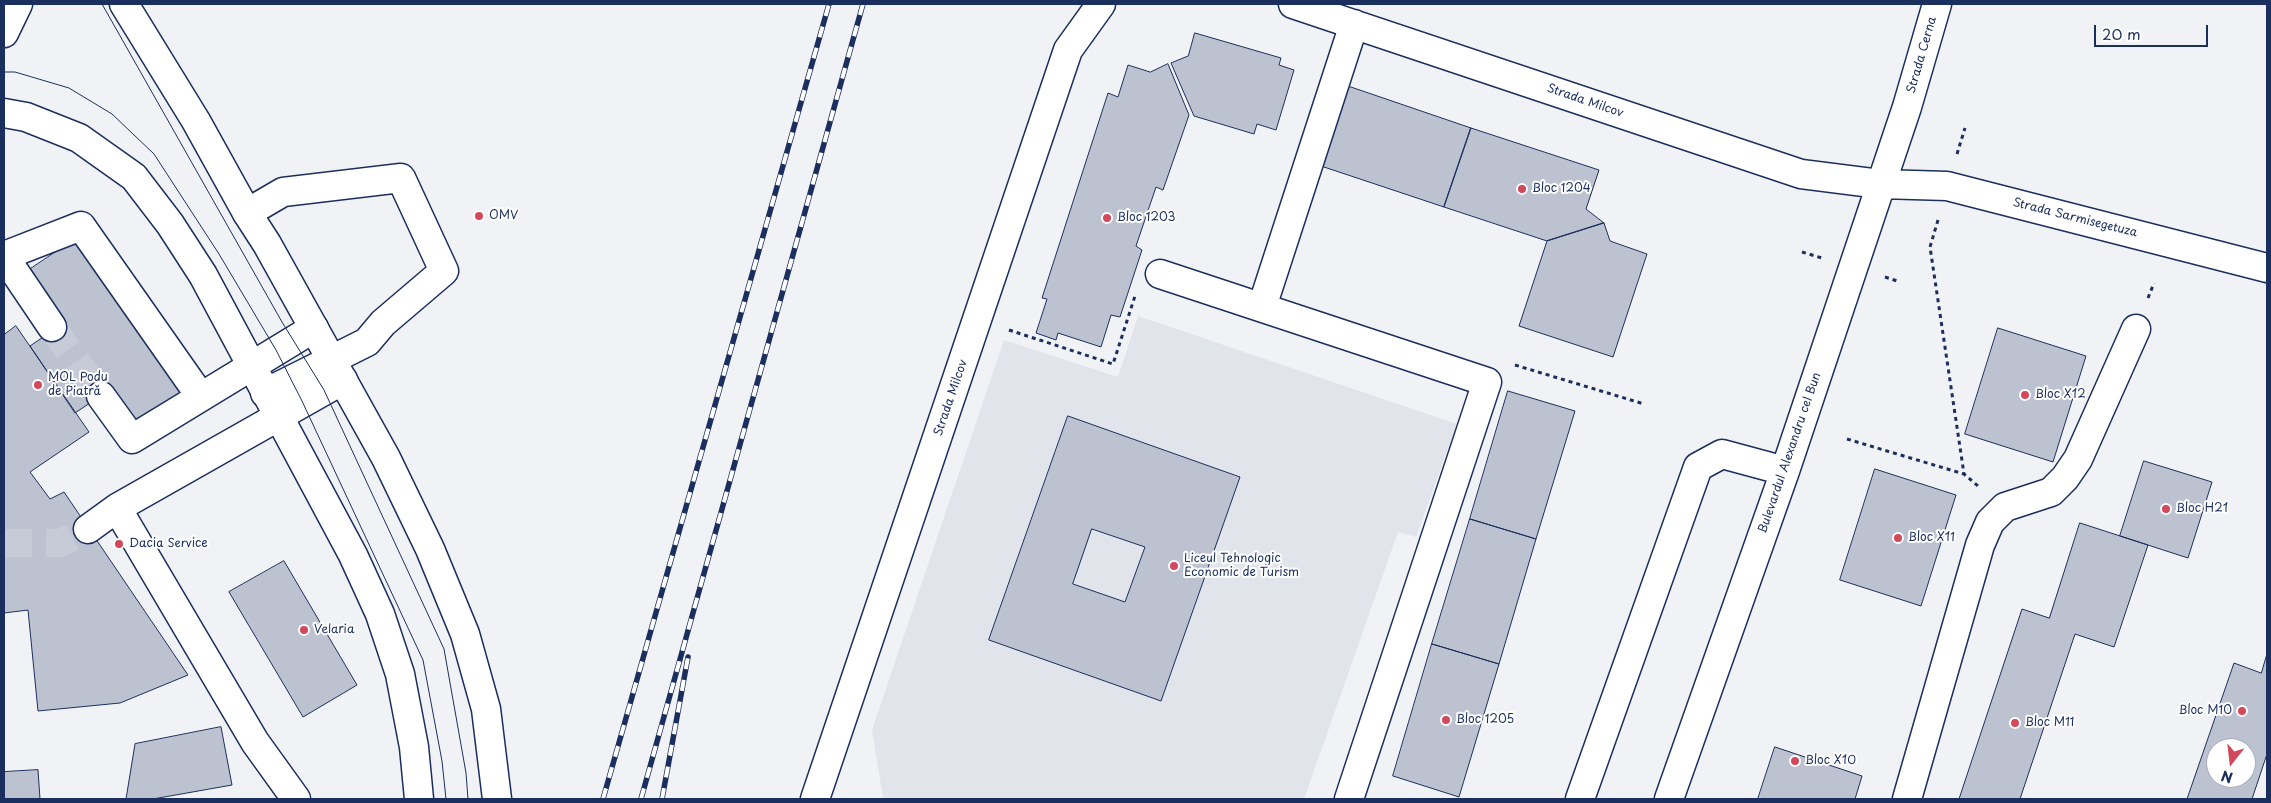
<!DOCTYPE html>
<meta charset="utf-8">
<style>
body{margin:0}
#map{position:relative;width:2271px;height:803px;overflow:hidden;background:#f1f2f5;font-family:"Playpen Sans",sans-serif}
canvas{display:block}
.frame{position:absolute;inset:0;border:5px solid #1b2f5e;pointer-events:none}
.north{position:absolute;left:2206px;top:738px;width:50px;height:50px;box-sizing:border-box;background:#fff;border:1px solid #a4acbf;border-radius:50%;rotate:196deg;font-size:14px;font-weight:700;line-height:20px;text-align:center;color:#1b2f5e}
.north::after{content:'';display:block;margin:auto;width:18px;height:22px;background:#d1495b;clip-path:polygon(50% 0,100% 100%,50% 72%,0 100%)}
.scale{position:absolute;left:2094px;top:25px;width:114px;height:22px;box-sizing:border-box;border:2px solid #1b2f5e;border-top:0;padding-left:6px;font-size:15px;line-height:18px;white-space:nowrap;color:#1b2f5e;-webkit-text-stroke:4px #fff;paint-order:stroke}
</style>
<div id="map">
<canvas width="2271" height="803"></canvas>
<div class="frame"></div>
<div class="north">N</div>
<div class="scale">20 m</div>
</div>
<script>
const ctx = document.querySelector('canvas').getContext('2d');
ctx.lineJoin = 'round';
function fillPath(path, color) { ctx.fillStyle = color; ctx.fill(path, 'evenodd'); }
function stroke(path, color, width, dash) { ctx.strokeStyle = color; ctx.lineWidth = width; ctx.lineCap = dash ? 'butt' : 'round'; ctx.setLineDash(dash || []); ctx.stroke(path); }
function drawText(font, color, halo, rows, align = 'center') {
  ctx.font = font + ' "Playpen Sans",sans-serif'; ctx.lineWidth = 4; ctx.setLineDash([]); ctx.textBaseline = 'middle'; ctx.strokeStyle = halo; ctx.fillStyle = color; for (const [text, x, y, turn = 0] of rows) {
    ctx.save(); ctx.translate(x, y); ctx.rotate((+turn || 0) * Math.PI / 180); ctx.textAlign = isNaN(turn) ? turn : align; if (halo) ctx.strokeText(text, 0, 0); ctx.fillText(text, 0, 0); ctx.restore();
  }
}
const built = new Path2D(`
 M1138 316 1457 424 1416 537 1398 532 1304 799H888L883 798 872 730 1004 340 1118 377Z`);
const building = new Path2D(`
 M1195 33 1281 58 1279 65 1294 70 1276 130 1257 124 1254 134 1194 116 1171 63 1188 56Z
 M1168 64 1189 115 1163 190 1156 187 1136 246 1142 250 1120 317 1111 315 1101 347 1058 333 1056 340 1036 333 1047 299 1042 298 1108 93 1118 97 1128 65 1150 72Z
 M1345 85 1471 128 1444 207 1318 165Z
 M1471 128 1599 170 1586 209 1604 223 1547 241 1444 207Z
 M1604 223 1610 241 1647 254 1613 357 1519 326 1547 241Z
 M75 239 182 394 136 426 111 389 75 413 30 346 64 323 29 270Z
 M16 326 89 432 30 472 50 499 64 492 188 675 120 703 38 711 28 610 4 613V335Z
 M1998 328 2086 356 2053 462 1965 434Z
 M1508 391 1575 411 1536 539 1470 519Z
 M1068 416 1240 477 1161 701 989 640ZM1092 529 1145 547 1125 602 1073 584Z
 M2144 461 2212 482 2188 558 2120 536Z
 M1875 469 1956 495 1921 606 1840 580Z
 M1470 519 1536 539 1499 664 1432 644Z
 M2080 523 2148 545 2114 647 2075 634 2020 799H1959L2022 609 2049 618Z
 M284 561 357 685 303 717 229 592Z
 M1432 644 1499 664 1459 797 1393 776Z
 M2267 654V754L2252 799H2187L2234 663 2261 673ZM2216 748H2246V778H2216Z
 M221 727 232 785 153 799H126L135 744Z
 M1775 747 1862 776 1855 799H1758Z
 M38 770 40 799H4V772Z`);
const minorTunnel = new Path2D(`
 M52 327 101 396
 M4 543H61L88 529`);
const path = new Path2D(`
 M1957 154 1965 128
 M1938 220 1930 247 1964 474 1978 486
 M1802 252 1822 258
 M1885 277 1897 281
 M2148 298 2154 283
 M1009 330 1113 364 1135 296
 M1515 365 1644 404
 M1847 439 1964 474`);
const minor = new Path2D(`
 M1293 4 1801 174 1880 184 1947 186 2267 268
 M247 213 283 192 401 178 444 271 383 323 367 342 265 393
 M4 256 81 226 201 397
 M4 256 52 327
 M1160 274 1487 382 1349 799
 M1262 307 1354 24
 M101 396 132 439 314 328
 M88 529 117 508
 M296 799 255 742 117 508 343 380
 M815 799 1068 50 1101 4
 M1580 799 1698 467 1722 454 1785 471
 M1669 799 1785 471 1907 107 1937 4
 M1907 799 1980 545 1990 522 2005 507 2051 492 2065 478 2078 459 2136 329`);
const major = new Path2D(`
 M124 4 196 121 247 213 267 244 386 458 430 549 465 634 486 709 497 799
 M4 33 18 4
 M4 113 26 117 79 138 134 177 170 224 203 275 353 555 380 614 400 674 414 747 419 799`);
const tram = new Path2D(`
 M102 4 282 322 324 390 444 649 466 773 468 799
 M4 72H15L69 88 112 114 154 154 219 254 276 350 302 401 423 660 442 761 446 799`);
const rail = new Path2D(`
 M603 799 829 4
 M641 799 863 4
 M662 799 688 657`);
const markers = [
 [1522,189,5,"#d1495b"],
 [479,216,5,"#d1495b"],
 [1107,218,5,"#d1495b"],
 [38,385,5,"#d1495b"],
 [2025,395,5,"#d1495b"],
 [2166,509,5,"#d1495b"],
 [1898,538,5,"#d1495b"],
 [119,544,5,"#d1495b"],
 [1174,566,5,"#d1495b"],
 [304,630,5,"#d1495b"],
 [2242,711,5,"#d1495b"],
 [1446,720,5,"#d1495b"],
 [2015,723,5,"#d1495b"],
 [1795,761,5,"#d1495b"]
];
const streetNames = [
 ["Strada Cerna",1922,55,-74],
 ["Strada Milcov",1585,101,19],
 ["Strada Sarmisegetuza",2075,218,14],
 ["Strada Milcov",951,398,-71],
 ["Bulevardul Alexandru cel Bun",1790,453,-71]
];
const poiNames = [
 ["Bloc 1204",1532,189],
 ["OMV",489,216],
 ["Bloc 1203",1117,218],
 ["MOL Podu",48,378],
 ["de Piatră",48,392],
 ["Bloc X12",2035,395],
 ["Bloc H21",2176,509],
 ["Bloc X11",1908,538],
 ["Dacia Service",129,544],
 ["Liceul Tehnologic",1184,559],
 ["Economic de Turism",1184,573],
 ["Velaria",314,630],
 ["Bloc M10",2232,711,"right"],
 ["Bloc 1205",1456,720],
 ["Bloc M11",2025,723],
 ["Bloc X10",1805,761]
];
fillPath(built, '#e1e4ea');
fillPath(building, '#bcc2d0');
stroke(building, '#1b2f5e', 1);
stroke(minorTunnel, '#c6cbd7', 28, [28, 14]);
stroke(minor, '#1b2f5e', 31);
stroke(major, '#1b2f5e', 31);
stroke(path, '#1b2f5e', 3, [4, 4]);
stroke(minor, '#fff', 28);
stroke(major, '#fff', 28);
stroke(tram, '#1b2f5e', 1);
stroke(rail, '#1b2f5e', 5.5);
stroke(rail, '#fff', 4, [11]);
for (const [x, y, r, color] of markers) { const dot = new Path2D(); dot.arc(x, y, r, 0, 2 * Math.PI); ctx.fillStyle = color; ctx.fill(dot); stroke(dot, '#fff', 2); }
drawText('12px', '#1b2f5e', '#fff', streetNames);
drawText('12px', '#1b2f5e', '#fff', poiNames, 'left');
</script>
